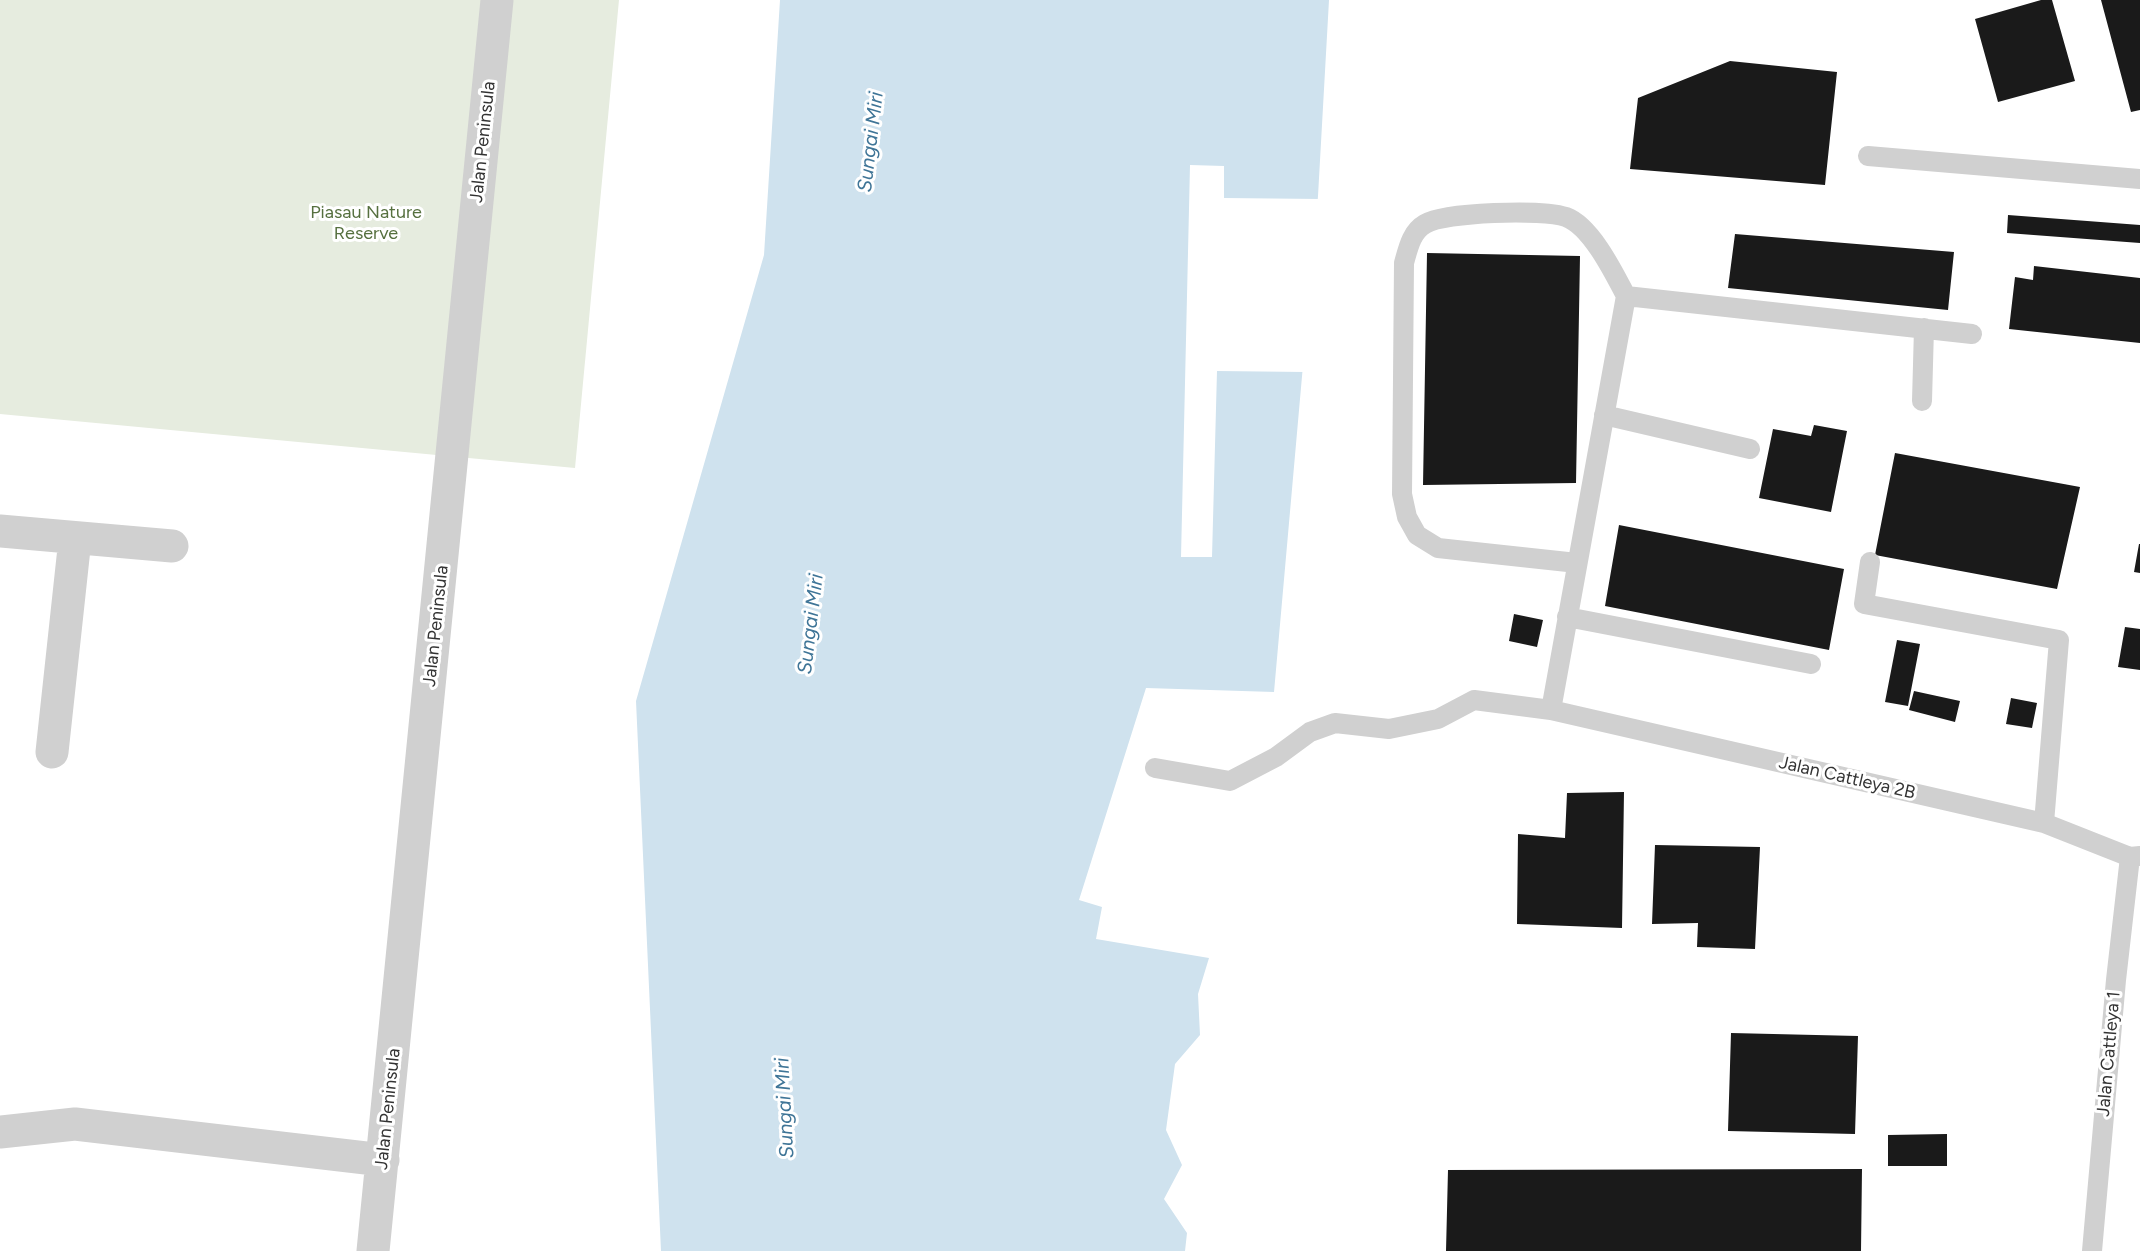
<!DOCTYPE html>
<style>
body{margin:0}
canvas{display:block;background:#fff}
</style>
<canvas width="2140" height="1251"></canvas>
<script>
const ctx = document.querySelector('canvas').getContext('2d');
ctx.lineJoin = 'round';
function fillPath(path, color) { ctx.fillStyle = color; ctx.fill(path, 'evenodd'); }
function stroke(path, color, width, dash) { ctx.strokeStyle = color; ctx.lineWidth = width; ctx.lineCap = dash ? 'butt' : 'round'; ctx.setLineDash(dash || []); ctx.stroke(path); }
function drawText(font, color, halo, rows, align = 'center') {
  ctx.font = font + ' Figtree,sans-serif'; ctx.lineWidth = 6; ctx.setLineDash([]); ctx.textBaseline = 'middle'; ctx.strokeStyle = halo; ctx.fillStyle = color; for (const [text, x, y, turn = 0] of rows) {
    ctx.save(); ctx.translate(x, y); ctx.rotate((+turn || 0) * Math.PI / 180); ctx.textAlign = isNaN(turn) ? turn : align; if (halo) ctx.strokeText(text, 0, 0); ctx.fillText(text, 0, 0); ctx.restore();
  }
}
const green = new Path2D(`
 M0 0H619L575 468 0 414Z`);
const water = new Path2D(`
 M780 0H1329L1318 196 1274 692 1146 688 1079 900 1102 907 1096 939 1209 958 1198 994 1200 1035 1175 1064 1166 1130 1182 1165 1164 1199 1187 1233 1185 1251H661L636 701 764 255Z`);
const pier = new Path2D(`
 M1190 165 1224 166V198L1321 199 1305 372 1217 371 1212 557H1181Z`);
const building = new Path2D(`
 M2041 0H2052L2075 81 1998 102 1975 19Z
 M2101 0H2140V110L2131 112Z
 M1730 61 1837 72 1825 185 1630 169 1638 98Z
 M2008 215 2140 225V243L2007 233Z
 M1735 234 1954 252 1948 310 1728 288Z
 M1427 253 1580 256 1576 483 1423 485Z
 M2034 266 2140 278V343L2009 329 2015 277 2033 280Z
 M1814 425 1847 431 1831 512 1759 498 1773 429 1811 436Z
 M1895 453 2080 487 2057 589 1875 555Z
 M1619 525 1844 569 1829 650 1605 606Z
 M2139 544H2140V573L2134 572Z
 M1514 614 1543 620 1537 647 1509 641Z
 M2125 627 2140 629V670L2118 667Z
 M1897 640 1920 644 1908 706 1885 702Z
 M1914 691 1960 701 1955 722 1909 710Z
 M2011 698 2037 703 2032 728 2006 724Z
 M1624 792 1622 928 1517 924 1518 834 1565 838 1567 793Z
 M1655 845 1760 847 1755 949 1697 947 1698 923 1652 924Z
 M1731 1033 1858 1036 1855 1134 1728 1131Z
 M1947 1134V1166H1888V1135Z
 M1862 1169 1861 1251H1446L1448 1170Z`);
const service = new Path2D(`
 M1868 156 2140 179
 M1922 401 1924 328
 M1604 415 1750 449
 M1870 562 1864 604 2059 640 2044 823
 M1577 563 1438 548 1417 535 1407 517 1402 494 1404 263C1408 249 1411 232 1425 224 1445 212 1542 209 1566 217 1591 226 1614 273 1626 296
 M1567 617 1811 664
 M1551 710 1626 296 1972 334
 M1155 768 1230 781 1276 757 1310 732 1335 723 1389 729 1438 719 1474 700 1551 710 2044 823 2130 857 2140 856
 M2092 1251 2116 980 2130 857`);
const minor = new Path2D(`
 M0 531 172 546
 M52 752 75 539
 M0 1132 75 1124 383 1160
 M373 1251 497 0`);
const streetNames = [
 ["Jalan Peninsula",483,142,-84],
 ["Jalan Peninsula",436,626,-84],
 ["Jalan Cattleya 2B",1847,778,13],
 ["Jalan Cattleya 1",2109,1054,-85],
 ["Jalan Peninsula",388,1109,-84]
];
const parkNames = [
 ["Piasau Nature",366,213],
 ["Reserve",366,234]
];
const waterNames = [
 ["Sungai Miri",871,142,-83],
 ["Sungai Miri",811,624,-83],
 ["Sungai Miri",785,1108,-93]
];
fillPath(green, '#e6ecdf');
fillPath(water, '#cfe2ee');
fillPath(pier, '#fff');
fillPath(building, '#1a1a1a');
stroke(service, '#d0d0d0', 20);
stroke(minor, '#d0d0d0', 33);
drawText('18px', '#333', '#fff', streetNames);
drawText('18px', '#56703f', '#fff', parkNames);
drawText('italic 20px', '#3f7597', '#fff', waterNames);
</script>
